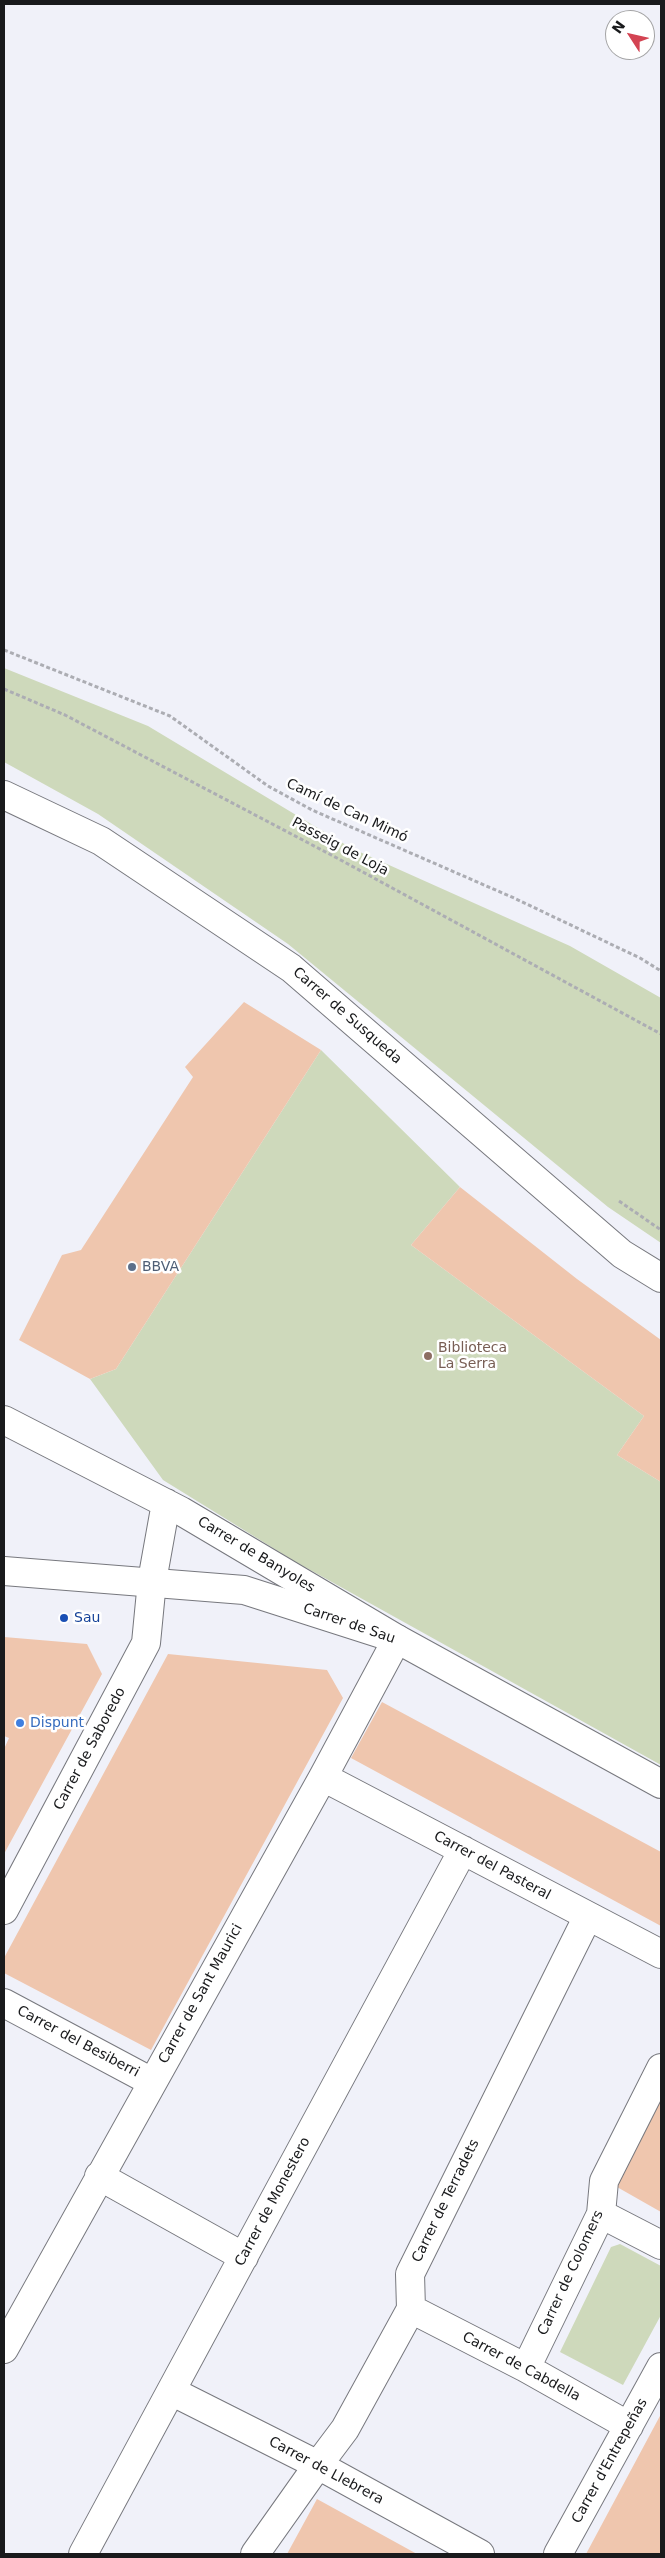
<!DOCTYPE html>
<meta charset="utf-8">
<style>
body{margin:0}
#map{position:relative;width:665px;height:2558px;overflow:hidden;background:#f0f1f9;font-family:"DejaVu Sans",sans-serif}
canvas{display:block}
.frame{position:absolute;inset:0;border:5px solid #191a1c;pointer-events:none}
.north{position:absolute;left:605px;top:10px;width:50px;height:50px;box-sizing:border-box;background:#fff;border:1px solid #a3a3a4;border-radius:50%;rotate:305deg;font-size:14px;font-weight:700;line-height:20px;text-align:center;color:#191a1c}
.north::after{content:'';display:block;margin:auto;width:18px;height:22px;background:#d34352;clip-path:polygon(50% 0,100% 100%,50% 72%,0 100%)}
</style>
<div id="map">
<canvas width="665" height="2558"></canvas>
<div class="frame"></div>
<div class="north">N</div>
</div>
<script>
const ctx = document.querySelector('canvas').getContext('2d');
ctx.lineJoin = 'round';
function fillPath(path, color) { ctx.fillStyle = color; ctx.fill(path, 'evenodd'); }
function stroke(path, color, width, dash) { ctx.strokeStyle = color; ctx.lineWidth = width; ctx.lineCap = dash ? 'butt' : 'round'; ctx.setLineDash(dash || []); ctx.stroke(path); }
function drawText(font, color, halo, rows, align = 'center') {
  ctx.font = font + ' "DejaVu Sans",sans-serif'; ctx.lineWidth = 5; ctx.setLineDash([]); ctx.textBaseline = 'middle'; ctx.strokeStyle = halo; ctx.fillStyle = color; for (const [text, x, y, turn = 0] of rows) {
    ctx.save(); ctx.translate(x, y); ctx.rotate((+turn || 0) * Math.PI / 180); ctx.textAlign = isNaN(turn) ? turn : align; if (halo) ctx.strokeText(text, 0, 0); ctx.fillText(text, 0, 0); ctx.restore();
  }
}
const green = new Path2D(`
 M4 668 148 726 351 848 570 946 661 998V1243L608 1207 288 944 98 814 4 762Z
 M321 1050 460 1187 411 1245 644 1416 617 1455 661 1482V1765L294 1561 163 1480 90 1379 116 1369Z
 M620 2244 661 2266V2315L623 2385 560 2352 611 2247Z`);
const building = new Path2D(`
 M244 1002 321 1050 116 1369 90 1379 19 1340 62 1255 81 1250 193 1077 185 1067Z
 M460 1187 577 1279 661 1340V1482L617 1455 644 1416 411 1245Z
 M4 1637 87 1644 102 1674 4 1854V1749L9 1738 4 1736Z
 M168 1654 327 1670 343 1698 151 2050 4 1973V1958Z
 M382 1702 661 1852V1926L351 1758Z
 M661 2097V2212L617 2187Z
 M661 2414V2554H586Z
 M317 2499 417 2554H287Z`);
const path = new Path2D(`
 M4 650 170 716 268 786 312 810 514 898 640 958 661 971
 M4 689 65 715 337 858 661 1034
 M619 1201 661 1230`);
const street = new Path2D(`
 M4 795 101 841 291 968 622 1254 661 1278
 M4 1420 181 1511 397 1639 323 1777 4 2349
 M323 1777 661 1954
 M4 1910 146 1643 152 1581 166 1503
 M4 2003 152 2082
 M99 2176 244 2257
 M601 2214 661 2245
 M411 2309 526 2368 629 2426
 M526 2368 601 2214 604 2181 661 2068
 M171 2391 318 2465 480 2554
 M83 2554 463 1850
 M255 2554 318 2465 345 2429 411 2309 410 2274 588 1916
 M558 2554 661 2367`);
const secondary = new Path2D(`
 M4 1571 244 1590 397 1639 661 1784`);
const markers = [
 [132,1267,5,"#5c6f8a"],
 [428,1356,5,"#8d6e63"],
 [64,1618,5,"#1a4fb4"],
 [20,1723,5,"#3f7fe0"]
];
const streetNames = [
 ["Camí de Can Mimó",347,811,25],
 ["Passeig de Loja",340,847,28],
 ["Carrer de Susqueda",347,1016,41],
 ["Carrer de Banyoles",256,1555,31],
 ["Carrer de Sau",349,1624,19],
 ["Carrer de Saboredo",90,1749,-62],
 ["Carrer del Pasteral",492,1866,28],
 ["Carrer de Sant Maurici",201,1994,-61],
 ["Carrer del Besiberri",78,2042,28],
 ["Carrer de Terradets",446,2201,-64],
 ["Carrer de Monestero",273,2202,-62],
 ["Carrer de Colomers",571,2273,-65],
 ["Carrer de Cabdella",521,2367,28],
 ["Carrer d'Entrepeñas",610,2461,-61],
 ["Carrer de Llebrera",326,2471,28]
];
const serviceNames = [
 ["BBVA",142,1267]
];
const educationNames = [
 ["Biblioteca",438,1348],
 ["La Serra",438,1364]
];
const transitNames = [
 ["Sau",74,1618]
];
const shopNames = [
 ["Dispunt",30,1723]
];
fillPath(green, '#ced9bb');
fillPath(building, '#efc6ae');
stroke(street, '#77787e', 30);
stroke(secondary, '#77787e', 30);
stroke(path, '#acadb3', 3, [4, 2.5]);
stroke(street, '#fff', 28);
stroke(secondary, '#fff', 28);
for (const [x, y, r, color] of markers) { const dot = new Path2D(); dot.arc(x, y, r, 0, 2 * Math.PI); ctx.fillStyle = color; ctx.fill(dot); stroke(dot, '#fff', 2); }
drawText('14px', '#191a1c', '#fff', streetNames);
drawText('14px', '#4e5e75', '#fff', serviceNames, 'left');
drawText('14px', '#785e54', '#fff', educationNames, 'left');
drawText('14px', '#164399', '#fff', transitNames, 'left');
drawText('14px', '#366cbe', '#fff', shopNames, 'left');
</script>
